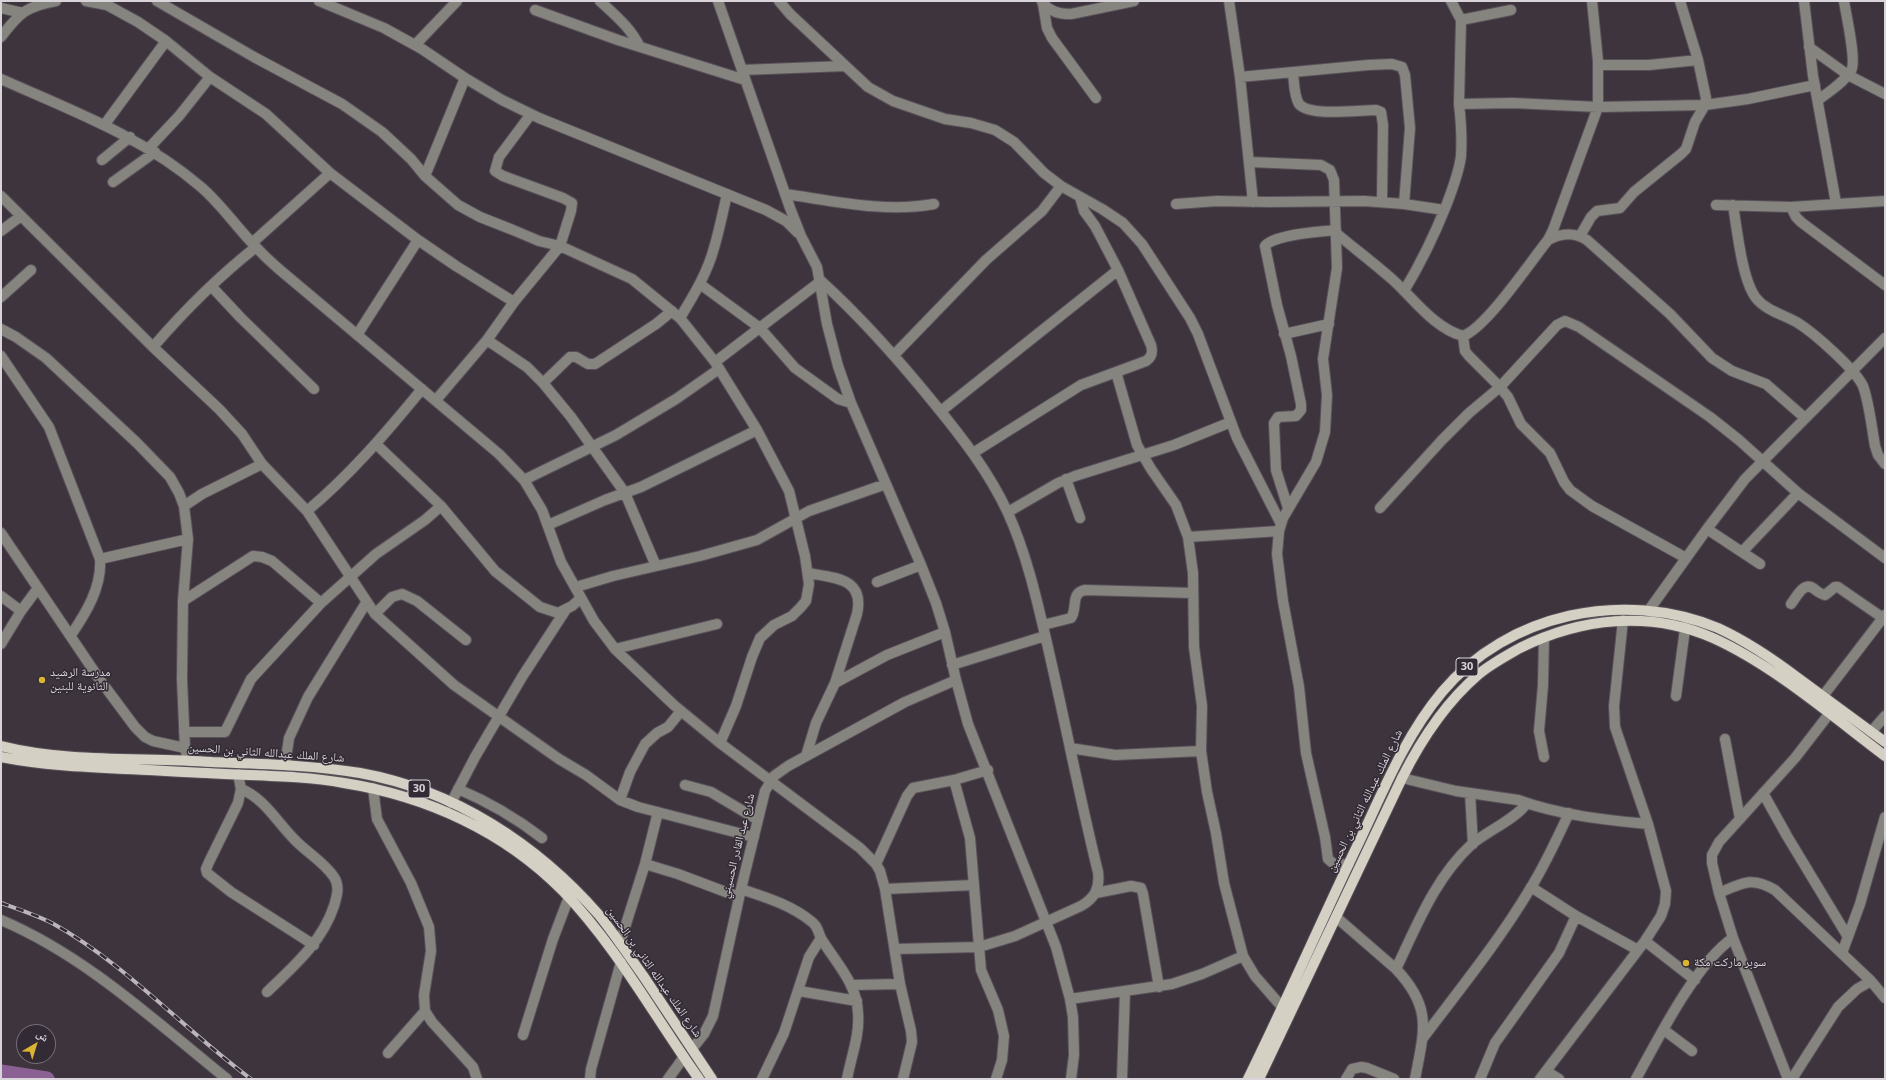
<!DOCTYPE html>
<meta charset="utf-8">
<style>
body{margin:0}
#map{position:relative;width:1886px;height:1080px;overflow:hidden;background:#3d343e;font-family:"Noto Sans","Noto Naskh Arabic",sans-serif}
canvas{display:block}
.frame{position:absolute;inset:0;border:2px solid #d9d4da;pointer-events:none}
.north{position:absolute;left:16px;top:1024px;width:40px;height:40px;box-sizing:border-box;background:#322a34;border:1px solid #756e76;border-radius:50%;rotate:38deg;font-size:11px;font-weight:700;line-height:16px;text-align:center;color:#d9d4da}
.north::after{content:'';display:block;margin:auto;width:14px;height:18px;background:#dab333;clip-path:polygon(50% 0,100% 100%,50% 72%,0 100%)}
</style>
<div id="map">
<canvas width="1886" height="1080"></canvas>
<div class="frame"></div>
<div class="north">ش</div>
</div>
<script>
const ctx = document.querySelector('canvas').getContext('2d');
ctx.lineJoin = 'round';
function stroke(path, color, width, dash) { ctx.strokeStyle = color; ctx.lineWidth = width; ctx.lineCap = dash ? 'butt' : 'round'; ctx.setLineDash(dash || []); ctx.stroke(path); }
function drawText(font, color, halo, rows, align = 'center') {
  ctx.font = font + ' "Noto Sans","Noto Naskh Arabic",sans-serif'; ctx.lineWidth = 3; ctx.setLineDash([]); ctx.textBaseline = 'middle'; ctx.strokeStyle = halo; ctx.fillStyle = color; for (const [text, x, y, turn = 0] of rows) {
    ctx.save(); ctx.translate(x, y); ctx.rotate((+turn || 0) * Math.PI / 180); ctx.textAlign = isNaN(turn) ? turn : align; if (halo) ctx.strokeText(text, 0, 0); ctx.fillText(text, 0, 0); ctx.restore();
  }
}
const river = new Path2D(`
 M1 1072 47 1079`);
const minor = new Path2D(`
 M86 1 107 5 138 22 166 41 210 77 266 114 330 173 418 240 456 266 514 302
 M157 1 254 57 342 104 382 132 411 159 425 176 458 205 480 217 513 230 539 241 560 246 632 279 680 318 715 362 757 430 789 491 805 556 809 584 806 601 800 608 792 616 774 625 760 638 752 657 736 706 720 743
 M319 1 384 28 422 49 465 78 502 100 539 118 766 210 786 221 798 233
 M600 1C616 16 630 27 640 47
 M718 1 790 208 801 236 817 267 827 324 838 366 851 403 921 565 936 603 945 632 956 680 968 724 1056 947 1070 999 1073 1017 1074 1055 1071 1079
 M779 1 790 14 868 87 893 101 945 119 971 123 995 130 1014 142 1044 173 1061 186 1102 209 1123 223 1142 244 1190 318 1198 334 1237 438 1281 524
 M1229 1 1240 77 1253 202
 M1592 1 1598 61V107L1705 105 1748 99 1815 85
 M1680 1 1698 60
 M1804 1 1813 76 1836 203
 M1042 2C1050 12 1059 14 1071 14L1134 1
 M1043 4 1047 28 1052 38 1096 98
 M1 8 23 13
 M535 10 618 40 745 80
 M1461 20 1511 10
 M1 37C19 13 27 6 56 1
 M415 45 457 1
 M1809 47 1848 75 1885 94
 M742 70 845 66
 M1293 73C1294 82 1294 96 1299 104 1310 117 1359 110 1376 110L1381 112 1383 125 1382 202
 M1240 77 1368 65 1392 64 1402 67 1405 75 1410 128 1404 204
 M1 79C70 110 142 136 201 187 222 205 236 227 256 247 263 255 272 263 280 270L499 454 524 480 542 510 561 562 594 621 615 649 675 706 720 743 860 848 876 864 880 871 885 889 900 984 911 1031 912 1042 903 1079
 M1818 100C1829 92 1843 83 1851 71 1857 61 1846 15 1844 1
 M105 124 166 41
 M149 148 179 116 210 77
 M102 160 130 137
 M1250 162 1321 165 1330 170 1334 180 1337 268 1323 359 1327 395 1325 432 1316 462 1283 518 1279 531 1277 554 1283 601 1299 687 1306 753 1325 837 1328 859 1335 865 1349 864
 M425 176 465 78
 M113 182 155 152
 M785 194C834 201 885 213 934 204
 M1 196 153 347 219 409 242 434 262 464 307 511 375 614 454 685 559 759 586 775 620 800 638 807 754 837
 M1176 204 1217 201 1269 202 1364 201 1404 204 1444 210
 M1716 205 1791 207 1885 201
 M1733 205C1737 229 1742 280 1756 298 1766 311 1785 315 1798 323 1814 333 1855 369 1863 386 1869 402 1872 429 1875 446L1878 455 1885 464
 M1791 207 1796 217 1801 222 1885 285
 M1 231 21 216
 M1336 233C1355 249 1375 264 1393 280 1414 299 1434 328 1463 336 1487 327 1530 262 1548 240L1553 230 1598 107 1513 103 1459 104 1461 20 1451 1
 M1580 236 1591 217 1597 211 1620 208 1634 192 1681 154 1686 149 1695 122 1705 105 1706 98 1698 60 1649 65H1598
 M1548 240C1562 233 1574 232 1587 240L1670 314 1712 358 1732 371 1766 384 1805 418
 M252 243 330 173
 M700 284 760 328 795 368 838 399 851 403
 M212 287 241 318 314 389
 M1404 291C1421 263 1434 236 1446 206 1452 190 1459 173 1461 156 1462 139 1461 121 1459 104
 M1 297 31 270
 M680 318C693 296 707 274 714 248 719 231 723 212 727 194
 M1 329 16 337 46 358 137 443 170 477 179 493 184 506 188 539 183 601 182 679 185 748 188 760
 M1284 334 1329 324
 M357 335 418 240
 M1463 336 1465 351 1469 356 1500 387 1508 397 1521 424 1550 453 1564 482 1570 490 1592 506 1686 558
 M487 340 527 367 543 383 571 417 625 493 656 566
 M153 347C184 311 218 277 256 247
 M894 355 986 260 1042 211 1061 186
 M1 356 49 427 100 559C102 587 86 613 71 635
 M715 362 821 281C862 318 898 359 933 402 961 436 989 472 1008 513 1026 553 1036 596 1046 639 1064 716 1079 795 1098 872 1100 888 1095 898 1081 906L1015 936 979 947 895 949
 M1116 372 1137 445 1151 469 1176 505 1188 537 1193 573 1194 647 1202 706 1201 751 1207 792 1216 833 1224 883 1243 956 1255 976 1282 1007
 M543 383 570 357H576L588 364H595L656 324 672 311
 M436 400 487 340 514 302 560 246 571 211 572 203 563 198 503 176 495 171 499 157 531 114
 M941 411 1118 270
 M376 444 441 506 495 571 540 607 558 613 572 606 581 598
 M973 453 1081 385 1146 361C1152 357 1153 352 1151 345L1118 270 1095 226 1084 211 1080 197
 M1066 479 1080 518
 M524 480 616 435 676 399 719 369
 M184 506 202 494 262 464
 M1288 508 1276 470 1274 423 1278 417 1296 416 1301 410V404L1291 356 1277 305 1265 246C1275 234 1320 232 1336 230
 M1380 508 1442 440 1469 413 1500 387 1557 325 1565 321 1579 327 1710 417 1739 440 1798 493 1885 558
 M307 511C350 475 386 433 422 389
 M1008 512 1058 483 1075 476 1174 445 1231 422
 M548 525 605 500 641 487 757 430
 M1707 529 1760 564
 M1 533 100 680 135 727 145 737 153 741 185 748
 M1188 537 1279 531
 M1742 552 1798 493
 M100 559 188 539
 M808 573C835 578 865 578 857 614L835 683
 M877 582 921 565
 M576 587 613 576 700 556 757 540 809 511 886 484
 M1 596 21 611
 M183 601 253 556 262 557 272 561 321 603
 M1791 604C1796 598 1803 582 1813 588 1817 591 1820 594 1825 595L1835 587H1838L1883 618
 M1649 610 1707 529 1745 479 1885 338
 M375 614 392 597 402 594 417 601 466 640
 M1043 625 1071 618C1078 608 1070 593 1085 590L1193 593
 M1544 638 1543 685 1539 731 1544 757
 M1 644 21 611 38 588
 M615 649 717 624
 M952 665 1045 636
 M1676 696 1685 629
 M1823 696 1885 615
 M184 732H225L251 679 321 603 376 554 425 520 441 506
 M1871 732 1885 716
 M1725 739 1740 819
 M1070 748 1115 755 1201 751
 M806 756 816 723 835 683 887 655 945 632
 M285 765 289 738 308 697 366 603
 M238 774 241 789 238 803 209 862 206 869 207 873 231 892 314 945
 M1402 778 1456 791 1518 800C1559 815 1605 820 1648 824
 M954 780 970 838 981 970 998 1010 1004 1036 1002 1060 996 1079
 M685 785 711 792 758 820
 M373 788 377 819 411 883 429 927 431 951 424 995 425 1011 432 1022 473 1067 477 1079
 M241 789C264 798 277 822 294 839 306 852 324 862 334 877 340 886 337 896 334 906 322 942 294 966 267 992
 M458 789C489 802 516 818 542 838
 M1470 793 1473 844
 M1763 793 1787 836 1848 937
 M620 800 630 772 645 744 657 733 668 727 681 711
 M451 803 475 757 522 677 565 611
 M645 864 678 874 739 897
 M876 864 907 796 913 788 954 780 988 770
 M1531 887 1576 916 1638 950
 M741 889C765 897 792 905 812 922 819 927 818 934 822 940 837 964 857 984 858 1013 860 1035 851 1057 847 1079
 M885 889 974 885
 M1096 893 1131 886 1141 888 1143 894 1159 987
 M1719 893C1742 883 1752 876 1775 890L1871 981 1885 998
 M1336 917 1396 969C1433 1008 1424 1031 1415 1079
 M1 920C86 956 156 1022 227 1079
 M1645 941 1695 980
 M620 943 645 864 658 812
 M1842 953 1860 904 1885 817
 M1396 969C1417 925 1435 878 1472 844 1486 832 1517 818 1526 804
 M852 985 900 984
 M799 991 857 1001
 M1070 999 1172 984 1202 974 1243 956
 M1664 1030 1692 1051
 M523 1035 553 939 569 897
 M1423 1038C1460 989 1499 941 1530 889 1545 865 1557 839 1569 813
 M692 1049 704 1034 713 1016 741 889 765 791 774 776 788 766 905 702 956 680
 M388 1053 425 1011
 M1546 1071 1559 1079
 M590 1079 591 1069 621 962
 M668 1079 684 1057
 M762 1079 784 1033 809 957 821 938
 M1122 1079 1125 991
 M1346 1079 1352 1069 1361 1067 1367 1068 1394 1079
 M1480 1079 1495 1043 1559 953 1576 916
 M1540 1079 1645 941 1661 916 1665 904 1666 891 1648 824 1615 727 1614 706 1623 620
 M1636 1079C1658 1039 1696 963 1733 938
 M1788 1079 1733 938 1719 893 1712 863V855L1719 842 1795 758 1829 714
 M1792 1079 1838 1007 1857 989 1871 981`);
const major = new Path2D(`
 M1 746C69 763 142 757 212 762 261 764 311 765 360 773 454 790 537 844 599 915 615 935 629 956 644 977 667 1011 689 1045 712 1079
 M1 757C42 765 83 767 125 769 152 770 180 772 207 773 253 776 299 775 344 783 426 796 504 831 563 891 617 947 654 1016 699 1079
 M1248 1079C1287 1000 1322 919 1360 840 1384 789 1406 735 1442 692 1508 613 1624 589 1718 628 1746 641 1773 659 1798 678 1827 699 1856 721 1885 742
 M1259 1079 1402 778C1421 740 1446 702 1479 674 1491 664 1506 656 1520 648 1580 618 1650 610 1713 638 1773 665 1832 716 1885 756`);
const rail = new Path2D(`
 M1 903C18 909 36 915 52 923 126 964 183 1029 251 1079`);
const markers = [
 [42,680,4,"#dab333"],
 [1686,963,4,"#dab333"]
];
const shields = [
 [1467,667,22],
 [419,789,22]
];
const shieldNames = [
 ["30",1467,667],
 ["30",419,789]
];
const poiNames = [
 ["مدرسة الرشيد",50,673],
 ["الثانوية للبنين",50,687],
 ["سوبر ماركت مكة",1694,963]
];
const streetNames = [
 ["شارع الملك عبدالله الثاني بن الحسين",266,753,4],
 ["شارع الملك عبدالله الثاني بن الحسين",1365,801,-64],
 ["شارع عبد القادر الحسيني",738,846,-76],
 ["شارع الملك عبدالله الثاني بن الحسين",654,972,55]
];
stroke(river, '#8b6092', 15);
stroke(minor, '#59515a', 12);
stroke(major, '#59515a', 12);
stroke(minor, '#86847e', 10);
stroke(major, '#d5d0c4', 10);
stroke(rail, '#bbb5bc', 4);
stroke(rail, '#322a34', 2.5, [8]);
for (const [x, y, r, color] of markers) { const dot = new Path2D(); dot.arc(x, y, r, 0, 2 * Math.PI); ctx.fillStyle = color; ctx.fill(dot); stroke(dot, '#322a34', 1.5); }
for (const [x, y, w] of shields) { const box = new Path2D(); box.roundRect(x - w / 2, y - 9, w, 18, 3); ctx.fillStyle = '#322a34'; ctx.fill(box); stroke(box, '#d9d4da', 1); }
drawText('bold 11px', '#d9d4da', null, shieldNames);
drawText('12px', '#d9d4da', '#322a34', poiNames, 'left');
drawText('12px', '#d9d4da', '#322a34', streetNames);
</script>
